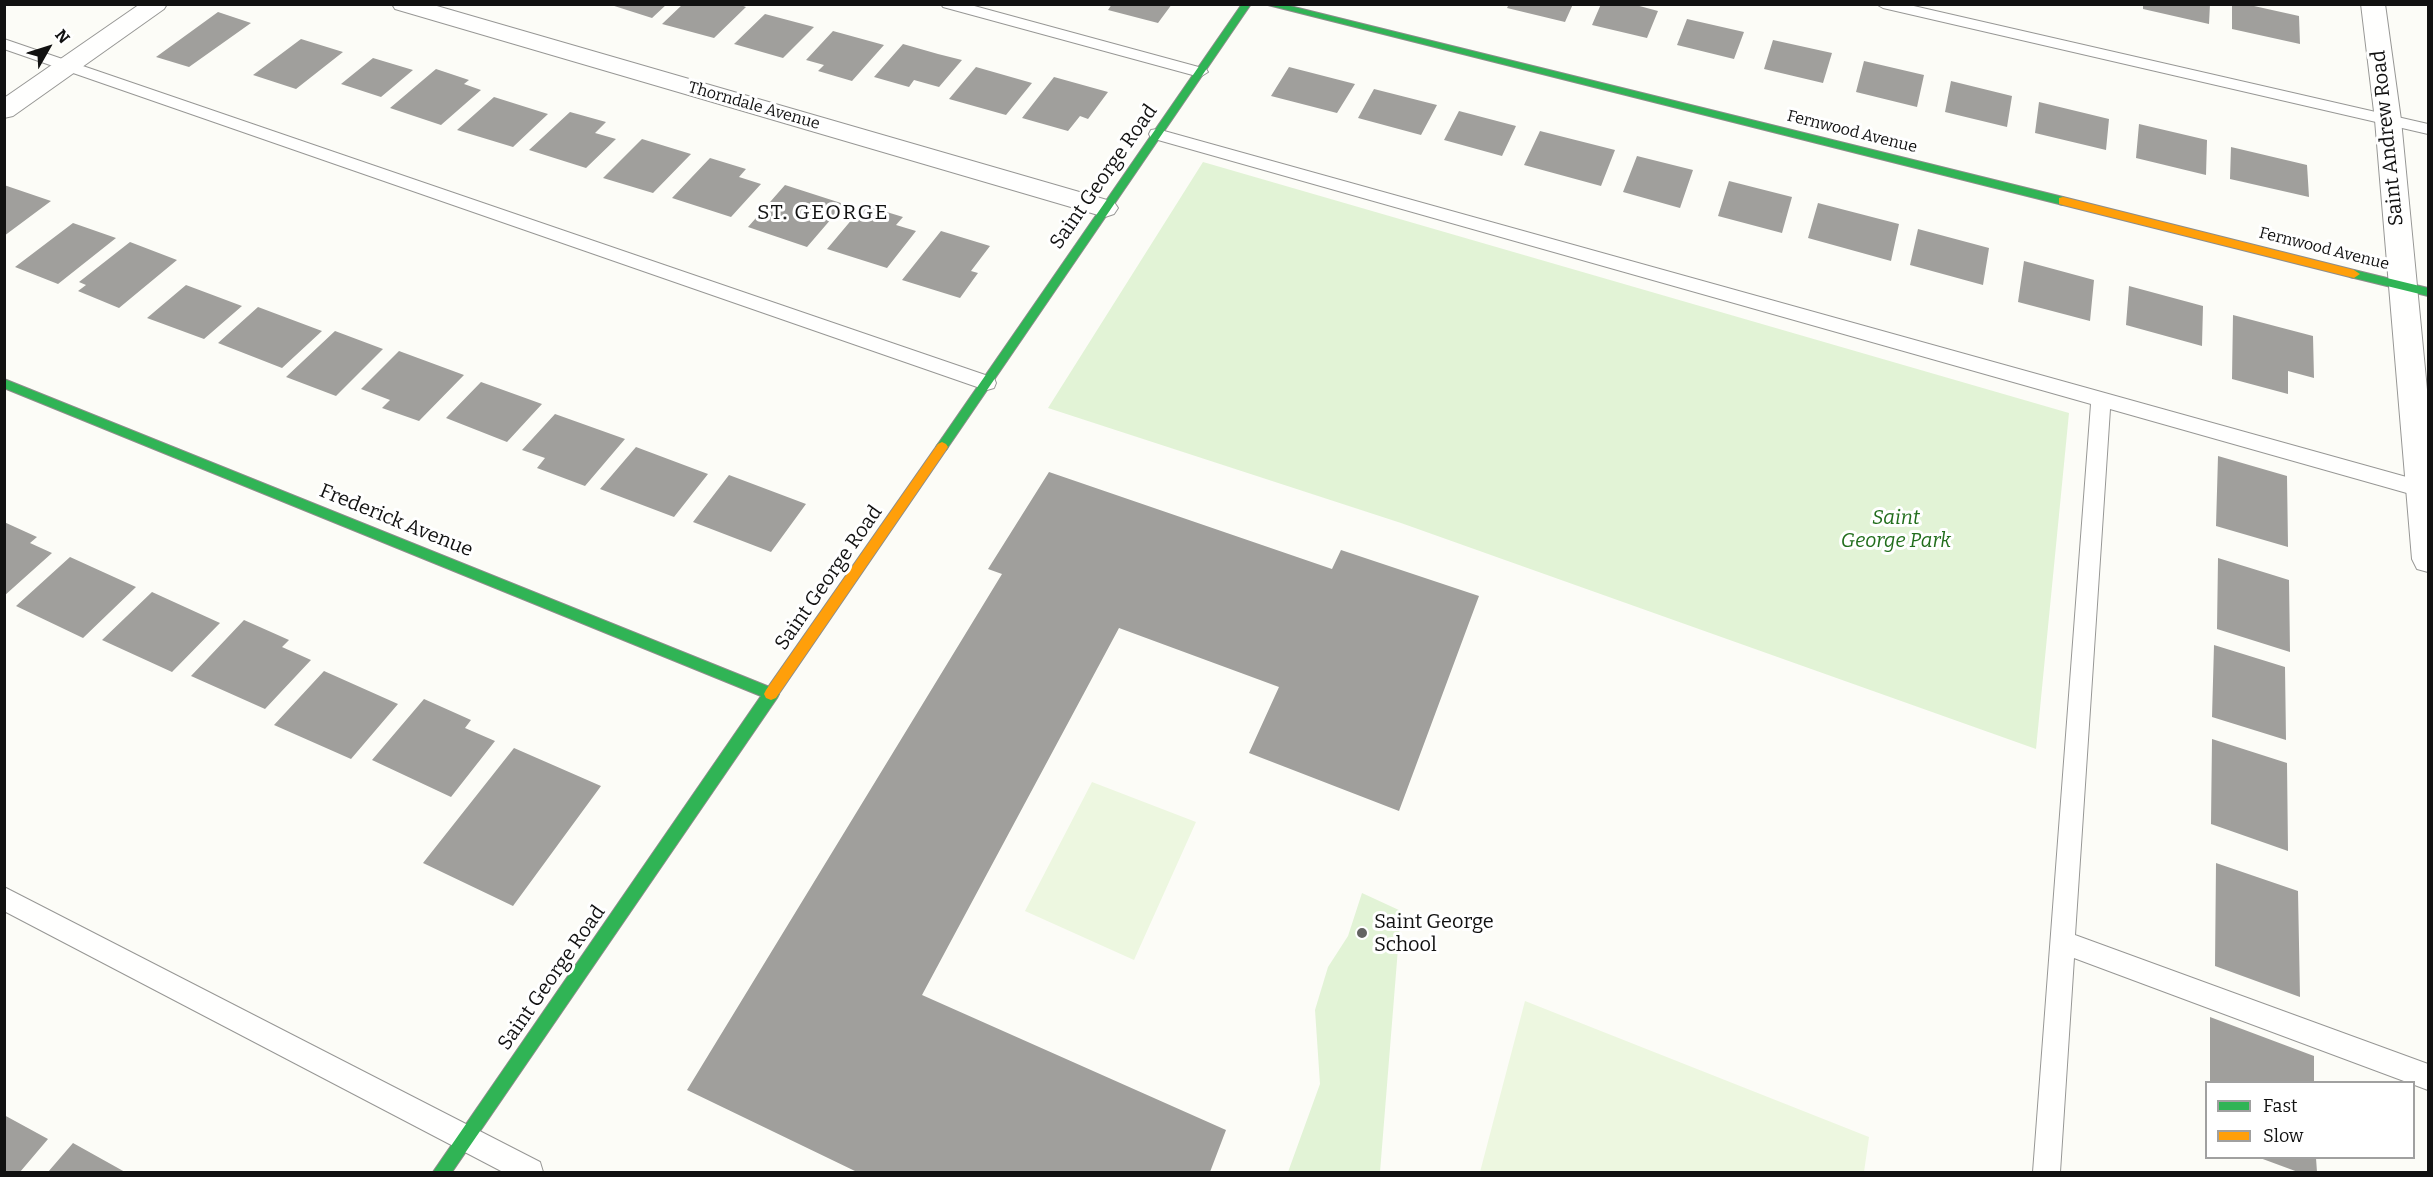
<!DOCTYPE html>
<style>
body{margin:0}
#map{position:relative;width:2433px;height:1177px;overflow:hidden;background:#fcfcf7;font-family:Bitter,serif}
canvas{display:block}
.frame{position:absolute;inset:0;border:6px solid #111;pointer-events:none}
.legend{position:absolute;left:2205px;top:1081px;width:210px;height:78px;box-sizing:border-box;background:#fff;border:2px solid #a0a0a0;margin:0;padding:8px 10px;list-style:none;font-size:18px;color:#111}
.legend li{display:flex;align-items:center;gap:12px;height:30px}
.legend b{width:30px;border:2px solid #a0a0a0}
.north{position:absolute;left:18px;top:18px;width:60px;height:60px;-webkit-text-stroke:4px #fff;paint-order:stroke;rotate:51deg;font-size:16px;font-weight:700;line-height:24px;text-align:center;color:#111}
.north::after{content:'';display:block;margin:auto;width:21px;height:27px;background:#111;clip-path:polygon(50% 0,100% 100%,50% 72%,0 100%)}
</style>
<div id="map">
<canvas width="2433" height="1177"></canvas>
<div class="frame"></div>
<ul class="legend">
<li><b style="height:8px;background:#30b455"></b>Fast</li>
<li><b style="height:8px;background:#ff9f0a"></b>Slow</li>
</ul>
<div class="north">N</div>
</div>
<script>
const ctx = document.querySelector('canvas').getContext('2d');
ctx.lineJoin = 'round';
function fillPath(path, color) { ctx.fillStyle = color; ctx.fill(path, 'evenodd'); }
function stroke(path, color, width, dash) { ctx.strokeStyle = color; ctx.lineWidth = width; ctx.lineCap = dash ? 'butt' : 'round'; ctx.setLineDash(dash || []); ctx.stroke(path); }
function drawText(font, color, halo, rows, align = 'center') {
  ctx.font = font + ' Bitter,serif'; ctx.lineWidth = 6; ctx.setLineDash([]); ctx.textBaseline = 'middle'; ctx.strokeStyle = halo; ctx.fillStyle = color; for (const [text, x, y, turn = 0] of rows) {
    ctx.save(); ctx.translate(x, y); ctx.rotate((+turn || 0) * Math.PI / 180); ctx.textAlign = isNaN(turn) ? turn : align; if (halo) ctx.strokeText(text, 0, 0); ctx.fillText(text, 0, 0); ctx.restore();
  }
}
const green = new Path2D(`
 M1203 162 2069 413 2036 749 1401 523 1048 408Z
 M1362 893 1401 911 1380 1172H1288L1320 1084 1315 1010 1328 967 1348 936Z`);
const pitch = new Path2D(`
 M1092 782 1196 822 1134 960 1025 911Z
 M1525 1001 1869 1137 1864 1172H1480Z`);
const building = new Path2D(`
 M608 4H667L652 18Z
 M683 4H738L746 7 714 38 662 24Z
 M1112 4H1172L1158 23 1108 10Z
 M1509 4H1573L1565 22 1507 8Z
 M1601 4H1632L1658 11 1647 38 1592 25Z
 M2143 4H2210L2209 24 2143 9Z
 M2232 4H2245L2299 16 2300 44 2232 29Z
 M218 12 251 23 189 67 156 57Z
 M765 14 814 27 783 58 734 44Z
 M1687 19 1744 32 1734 59 1677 45Z
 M833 31 884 45 852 81 818 71 824 65 806 60Z
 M301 39 343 52 296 89 253 75Z
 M1773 40 1832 53 1823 83 1764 69Z
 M903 44 938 54 962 60 939 87 914 80 909 87 874 77Z
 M373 58 413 70 381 97 341 84Z
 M1864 61 1924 75 1917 107 1856 92Z
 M976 67 1032 83 1006 115 949 99Z
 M1289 67 1355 84 1337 113 1271 96Z
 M436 69 469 80 464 84 481 90 441 125 390 108Z
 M1054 77 1108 92 1088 119 1080 116 1068 131 1022 118Z
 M1951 81 2012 96 2007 127 1945 112Z
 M1374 89 1437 105 1421 135 1358 118Z
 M494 97 548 114 513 147 457 130Z
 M2039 102 2109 119 2106 150 2035 133Z
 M1459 111 1516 126 1502 156 1444 140Z
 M570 112 606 122 595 133 616 139 586 168 529 150Z
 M2139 124 2207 140 2206 175 2136 158Z
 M1540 131 1615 150 1601 186 1524 165Z
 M642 139 691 154 653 193 603 178Z
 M2231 147 2307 165 2309 197 2230 179Z
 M1637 156 1693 170 1680 208 1623 192Z
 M710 158 746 169 739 177 761 184 731 217 672 198Z
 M1729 181 1792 197 1782 233 1718 216Z
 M4 185 51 201 4 236Z
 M785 185 844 204 807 247 748 227Z
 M1818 203 1899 224 1891 261 1808 238Z
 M864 205 903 217 896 225 916 231 887 268 827 249Z
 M73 223 116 238 58 284 15 267Z
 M1918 229 1989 248 1983 285 1910 265Z
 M941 231 990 246 971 271 978 273 960 298 902 280Z
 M130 242 177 260 119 308 78 291 86 285 79 282Z
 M2024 261 2094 280 2090 321 2018 302Z
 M186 285 242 306 204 339 147 318Z
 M2129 286 2203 306 2202 346 2126 325Z
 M258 307 322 331 282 368 218 343Z
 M2233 315 2313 336 2314 378 2288 371V394L2232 379Z
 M335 331 383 349 336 396 286 377Z
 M399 351 464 375 419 421 382 408 390 400 361 389Z
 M481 382 542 404 507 442 446 418Z
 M555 414 625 439 585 486 537 468 545 458 522 450Z
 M636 447 708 474 674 517 600 489Z
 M2218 456 2287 476 2288 547 2216 526Z
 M1049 472 1332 569 1341 550 1479 596 1399 811 1249 753 1279 687 1119 628 922 995 1226 1130 1210 1172H857L687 1090 1002 574 988 569Z
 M729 475 806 504 771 552 693 522Z
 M4 522 37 537 30 543 52 553 4 596Z
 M70 557 136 587 83 638 16 606Z
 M2218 558 2289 580 2290 652 2217 629Z
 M152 592 220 623 172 672 102 640Z
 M244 620 289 640 282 647 311 660 265 709 191 676Z
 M2214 645 2285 667 2286 740 2212 717Z
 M324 671 398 704 351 759 274 725Z
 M424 699 471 720 465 728 495 741 451 797 372 760Z
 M2212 739 2287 763 2288 851 2211 824Z
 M514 748 601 786 513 906 423 863Z
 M2216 863 2298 891 2300 997 2215 966Z
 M2210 1017 2314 1056V1082H2210Z
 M4 1115 48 1139 20 1172H4Z
 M73 1143 125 1172H48Z
 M2260 1158H2316L2317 1172H2298Z`);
const lane = new Path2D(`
 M941 4H967L1206 69 1208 72 1200 77 943 7Z
 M1876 4H1905L2428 124V134L1883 8Z
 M4 39 994 378 996 383 994 388 987 390 980 388 4 49Z
 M1157 129 2428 483V499L2110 409 2075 935 2428 1064V1090L2074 958 2060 1172H2033L2091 404 1151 138 1149 134 1151 130Z
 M4 887 540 1162 543 1172H503L4 911Z`);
const street = new Path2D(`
 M140 4H167L164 9 13 116 4 118V98Z
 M392 4H430L1114 202 1118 208 1114 214 1105 217 395 9Z
 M2361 4H2385L2401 120 2428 400V572L2417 569 2412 559 2375 120Z`);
const fast = new Path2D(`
 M1242 4H1251L946 450H938L936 447 938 444Z
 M1264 4H1282L2063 197 2068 201 2063 205Z
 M2354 270 2428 288V296L2350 277V271Z
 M4 379 777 690 779 694 777 698 452 1172H433L761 696 4 388Z`);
const slow = new Path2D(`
 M2063 197 2354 270 2360 274 2354 278 2059 204V198Z
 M942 442 946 444 948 447 946 450 776 698 771 700 766 698 764 694 766 690 938 444Z`);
const markers = [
 [1362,933,6,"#636362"]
];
const farStreetnames = [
 ["Thorndale Avenue",754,106,16],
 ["Fernwood Avenue",1852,132,14],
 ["Fernwood Avenue",2324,249,14]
];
const streetNames = [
 ["Saint Andrew Road",2388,138,-96],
 ["Saint George Road",1104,177,-55],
 ["Frederick Avenue",396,521,22],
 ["Saint George Road",829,578,-55],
 ["Saint George Road",552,978,-55]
];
const parkNames = [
 ["Saint",1896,518],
 ["George Park",1896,541]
];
const poiNames = [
 ["Saint George",1374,922],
 ["School",1374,945]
];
const neighbourhoodNames = [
 ["ST. GEORGE",823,213]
];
fillPath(green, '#e2f3d6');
fillPath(pitch, '#edf7e0');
fillPath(building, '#a09f9c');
stroke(lane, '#979795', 2);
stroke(street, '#979795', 2);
stroke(fast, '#8d8d8b', 2);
stroke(slow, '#8d8d8b', 2);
fillPath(lane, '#fffffe');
fillPath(street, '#fffffe');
fillPath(fast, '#30b455');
fillPath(slow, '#ff9f0a');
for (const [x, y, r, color] of markers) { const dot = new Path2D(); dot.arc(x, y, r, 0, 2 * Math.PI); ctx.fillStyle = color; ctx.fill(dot); stroke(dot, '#fff', 2); }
drawText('16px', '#111', '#fff', farStreetnames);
drawText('20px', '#111', '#fff', streetNames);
drawText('italic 20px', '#216d1c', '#fff', parkNames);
drawText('20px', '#111', '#fff', poiNames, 'left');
ctx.letterSpacing = '1.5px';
drawText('21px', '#111', '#fff', neighbourhoodNames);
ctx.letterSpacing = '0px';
</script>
